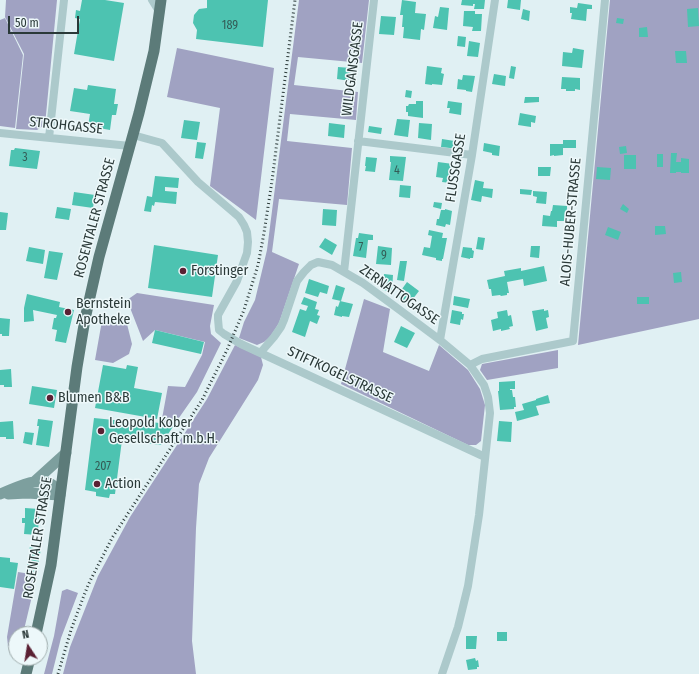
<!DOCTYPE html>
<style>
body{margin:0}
#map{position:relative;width:699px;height:674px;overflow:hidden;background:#e0f0f3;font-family:"Fira Sans Condensed",sans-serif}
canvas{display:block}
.north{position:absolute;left:8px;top:626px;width:40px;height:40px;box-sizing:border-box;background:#edf8fa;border:1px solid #9facac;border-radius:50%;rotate:348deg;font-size:11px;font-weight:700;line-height:16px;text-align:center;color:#2a3938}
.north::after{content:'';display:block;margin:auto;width:14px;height:18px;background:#5a2033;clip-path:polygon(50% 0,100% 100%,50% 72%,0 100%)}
.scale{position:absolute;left:8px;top:16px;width:71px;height:18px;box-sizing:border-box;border:2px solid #2a3938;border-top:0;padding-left:5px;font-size:12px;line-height:14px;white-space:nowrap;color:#2a3938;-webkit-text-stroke:3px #edf8fa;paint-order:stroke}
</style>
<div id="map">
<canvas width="699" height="674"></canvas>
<div class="north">N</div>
<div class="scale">50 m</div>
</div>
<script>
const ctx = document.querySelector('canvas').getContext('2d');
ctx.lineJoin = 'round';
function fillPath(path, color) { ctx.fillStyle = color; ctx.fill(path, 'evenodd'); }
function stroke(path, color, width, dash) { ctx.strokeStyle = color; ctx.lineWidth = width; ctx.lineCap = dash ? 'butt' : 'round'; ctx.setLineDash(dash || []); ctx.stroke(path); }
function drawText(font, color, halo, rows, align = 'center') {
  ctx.font = font + ' "Fira Sans Condensed",sans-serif'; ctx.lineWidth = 3; ctx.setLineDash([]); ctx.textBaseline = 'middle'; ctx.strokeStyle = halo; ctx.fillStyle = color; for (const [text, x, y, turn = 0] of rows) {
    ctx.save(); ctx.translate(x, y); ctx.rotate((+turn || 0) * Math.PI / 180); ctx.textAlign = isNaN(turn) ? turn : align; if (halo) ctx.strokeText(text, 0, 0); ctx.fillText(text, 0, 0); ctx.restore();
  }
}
const green = new Path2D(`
 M6 0H57L45 125 37 130 16 129 24 54 5 17Z
 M299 0H369L362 63 298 57 294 85 358 92 356 120 290 114 287 141 352 148 347 205 279 199 272 252 299 264 279 323 270 337 264 342 257 345 239 338 244 322 255 300 267 250Z
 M610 0H699V319L578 345Z
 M5 18 23 55 15 128 0 126V20Z
 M177 48 274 68 256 220 210 186 220 108 167 97Z
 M137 293 214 305 210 326 211 334 221 343 197 392 174 425 161 424 168 386 185 387 202 355 205 342 155 330 143 341 127 300Z
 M364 299 390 309 383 352 429 371 439 345 468 370 480 389 485 405 481 441 476 445H468L341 384Z
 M103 315 117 318 125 316 132 344 129 354 113 363 95 360Z
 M235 345 261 357 263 365 258 380 209 458 199 484 196 528 192 641 196 674H63L70 647 98 576 130 517 207 399Z
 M558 350V368L487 380 480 370 482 364Z
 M18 572 37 575 23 634H16V648L12 649 8 646 7 637Z
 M67 589 78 593 61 638 52 674H44L54 636 62 591Z`);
const building = new Path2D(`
 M82 0H105L124 3 114 61 74 54 80 19 75 18 76 10 80 11Z
 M207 0H268L263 47 196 39 197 30 193 23 194 15 199 9 207 8Z
 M402 0 416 2 415 13 426 14 424 30 421 29 420 40 403 38 404 27H402L403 15H400Z
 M462 0H485L484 9H474L475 4H473V6L461 5Z
 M508 0H521L520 10 507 8Z
 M578 3 592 5V9H587L586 21 571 19 572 13H570V7L577 8Z
 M440 7 449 8 447 30 433 28 435 16 438 17Z
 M698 8 699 26 688 27 687 9Z
 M523 9 530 11 529 21 521 19Z
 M464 11H475V14H482L481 31H472L473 27 463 26Z
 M381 16 396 17 394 35 379 34Z
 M617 18 624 19 623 24 616 23Z
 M647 27 648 37H639V28Z
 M458 36 466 37 465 47 457 46Z
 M469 41 480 43 478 57 467 56Z
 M573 48 584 50 582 68 562 66 563 52 572 53Z
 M675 51H686L687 63H676Z
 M427 66 442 68 441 73 444 74 442 85 432 84V85L425 84Z
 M511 66 516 67 514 79 509 78Z
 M338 67 351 68 350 81 337 79Z
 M494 74 506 76 505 86 492 84Z
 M463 75 475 76 472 92 466 91V90L457 89 458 79 462 80Z
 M562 77 580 78V90L575 89V91H566V89H561Z
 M88 85 116 89 114 104H118L116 115H112L110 130 88 126 90 114 70 111 74 88 87 90Z
 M406 90 412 91 411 98 405 97Z
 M525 97H539V102L524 103Z
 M416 101H423V118L408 116V112H406V106H408L409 104H416Z
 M448 101 462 103 461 115 449 113 450 108H447Z
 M520 113 536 116 535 123 531 122V127L518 125Z
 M397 119 410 120 408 137 394 135Z
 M184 120 200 122 197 140 181 138Z
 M329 123 345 125 344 138 328 136Z
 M419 123 432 124 431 140 418 138Z
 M369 126 382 128 381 134 368 132Z
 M442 139 461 142 459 149 441 147Z
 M563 140H576V148H563V155L554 156V155L550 156V144H563Z
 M197 142 206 143 203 159 195 158Z
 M484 143 500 146 499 156 492 155V153L483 151Z
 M626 146 627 153 620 154 619 147Z
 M15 148 40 151 37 169 9 166 11 150H14Z
 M671 153H677L676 162H681V158L689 159V173H681V172H676V173H670Z
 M657 154H663V167H657Z
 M624 155H636V169H624Z
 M390 156 406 157 403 181 389 180 391 162H390Z
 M366 157 377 158 375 172 365 171 366 166H365Z
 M438 162 453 164 450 183 442 182 443 178 436 177Z
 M538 167H551L550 176H538Z
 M597 167 611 168 610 180 596 179Z
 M155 176 179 178 178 188 165 187V191L177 192 176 204 155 202 154 206 152 205 151 212 144 211 147 196 152 197Z
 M475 180 484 182 483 188 493 189 492 198 482 196 481 202 471 200Z
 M400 185 411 186 410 198 399 197Z
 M520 189 532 190 531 195 520 194Z
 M533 191 547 192 546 204 536 203 537 197 533 196Z
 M74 192 95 195 93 208 72 205Z
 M434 202 442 203 441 209 433 207Z
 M623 204 629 209 627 213 620 209Z
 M553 205 567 206V221H557V227L542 226 543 215 550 216 551 211H552Z
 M57 207 71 209 69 220 55 218Z
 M323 209 337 210 336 226 322 225Z
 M445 209 452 211 450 225 446 224 445 227 436 225 437 219H439L441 210H445Z
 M0 212 8 213 6 230H0Z
 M655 226H665L666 234 655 235Z
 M608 227 621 232 618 240 605 235Z
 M429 230 443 233 442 238H447L443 259H442V261L436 260V258L422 255 424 247 430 248 432 236 428 235Z
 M359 233 373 235V240H368L366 258 353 256 356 238H358Z
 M478 237 485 238 483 250 476 249Z
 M325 238 337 245 332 255 319 247Z
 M154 245 218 255 212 297 148 288Z
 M378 246 392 248 391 265 376 264Z
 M531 246H540L539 258 530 257Z
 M29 247 45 250 43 264 26 261Z
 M463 247 472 248V250L474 251 473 258H470V259L461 257Z
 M49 251 63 253 57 280 44 278Z
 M400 261H407L404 281 397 280Z
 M544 266 547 281 524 286 523 279 507 282 509 293H507V295L501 296 500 295 492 296 491 289H489L487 280 505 276 504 271 521 268V271Z
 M681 272 682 282 674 283 673 273Z
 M384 274 393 275 392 291 382 290Z
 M309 279 329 286 327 294 320 292 318 297 305 293Z
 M407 282 419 291 409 304 397 296Z
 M336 285 345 288 341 301 332 299Z
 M27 294 60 302 59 307 74 310 66 343 55 341 57 330 52 329 54 318H56L57 315 33 310 34 321 24 322V308Z
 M454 296 470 299 468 308 453 305Z
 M304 297 317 302 315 309 319 310 317 315 320 316 317 324 310 321 305 337 292 332 300 309 306 311 308 306 301 304Z
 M637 297H649V304H637Z
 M340 301 353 304 349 317 342 316V317L334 315 336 306 338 307Z
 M544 309V311L548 310 549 317 546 318 548 328 536 331 532 311Z
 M452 310 462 312V314H464L463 320 461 319 460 325 450 323Z
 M507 310 508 316 511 315 513 326 509 327 510 329 501 331V329L493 331 491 320 498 318 497 312Z
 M0 318 10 319 9 336H2V334H0Z
 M401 326 415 333 407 348 394 342Z
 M155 330 204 342 201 354 152 343Z
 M103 365 126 369 127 365 138 367 134 388 162 393 157 419 95 408Z
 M11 369 12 387H4V385H0V370Z
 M515 381V389H510V390H512L513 397H515L516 407H514V409L500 410 498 391H499V382Z
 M32 386 57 390 54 408 29 404Z
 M548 395 550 403 536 406 539 415 517 421 515 412 524 410 522 404 536 400V399Z
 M94 418 124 421V423L129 424V419L174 425 161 445 122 440 115 494H110L109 498 96 496V492L85 490Z
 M38 419 53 421 49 447 36 445 39 426H37Z
 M13 421 14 439H6V437H0V422Z
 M499 421 512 422 511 442 497 441Z
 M25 432 34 433 32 445 23 443Z
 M25 508 39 509 38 535 24 534 25 523H22V518H25Z
 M30 546 41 548 37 573 26 571Z
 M0 557 10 558V562L18 563 14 589 0 587Z
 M497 632H507V641H497Z
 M466 636H477L476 649H466Z
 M475 658 476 661 478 660 479 667H477V669L468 670 466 660Z`);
const minor = new Path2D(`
 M152 0 160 13
 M0 133 130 146
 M133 135 162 143 198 182 232 211 239 217 244 225 247 232 248 242 247 253 237 281 218 315V319L219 330 224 334 241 344 485 457
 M49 138 64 0
 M358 141 472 155
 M344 272 374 0
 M440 340 472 155 495 0
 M261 352 274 337 281 327 284 320 297 281 304 272 311 265 318 262 332 265 363 283 393 305 440 340 470 365 484 385 488 397 490 413 479 515 468 586 458 627 442 674
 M470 365 482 359 573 341 580 267 605 0`);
const secondary = new Path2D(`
 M34 482 66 453
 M0 494C15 489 41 473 55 487 57 489 58 493 60 495
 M8 494 27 493 60 495`);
const primary = new Path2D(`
 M36 634 51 565 77 367 85 319 99 257 139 113 154 51 161 0
 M26 674 30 658`);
const rail = new Path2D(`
 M58 674 71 630 88 585 112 538 202 400 227 350 244 310 258 265 264 233 272 181 295 0`);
const markers = [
 [183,271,4,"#5a2033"],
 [68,312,4,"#5a2033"],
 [50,398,4,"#5a2033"],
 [101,431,4,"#5a2033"],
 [97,484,4,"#5a2033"]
];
const numberNames = [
 ["189",230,26],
 ["3",25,158],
 ["4",397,171],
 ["7",361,248],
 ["9",384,256],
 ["207",103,467]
];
const streetNames = [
 ["WILDGANSGASSE",353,69,-83],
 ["STROHGASSE",66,126,6],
 ["FLUSSGASSE",456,168,-81],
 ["ROSENTALER STRASSE",95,218,-75],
 ["ALOIS-HUBER-STRASSE",571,222,-85],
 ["ZERNATTOGASSE",399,295,35],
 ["STIFTKOGELSTRASSE",340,375,25],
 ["ROSENTALER STRASSE",38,538,-81]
];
const poiNames = [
 ["Forstinger",191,271],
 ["Bernstein",76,304],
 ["Apotheke",76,320],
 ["Blumen B&B",58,398],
 ["Leopold Kober",109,423],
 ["Gesellschaft m.b.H.",109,439],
 ["Action",105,484]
];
fillPath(green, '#a0a2c2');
fillPath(building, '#4dc3b1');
stroke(minor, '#acc9cb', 8);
stroke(secondary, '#7d9f9e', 11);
stroke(primary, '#5c7b79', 11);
stroke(rail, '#2a3938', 3, [1, 3]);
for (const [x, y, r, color] of markers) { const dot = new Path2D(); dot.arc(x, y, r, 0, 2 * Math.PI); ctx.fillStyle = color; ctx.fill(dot); stroke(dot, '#edf8fa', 1.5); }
drawText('12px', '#335c56', null, numberNames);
drawText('14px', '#2a3938', '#edf8fa', streetNames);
drawText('14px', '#2a3938', '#edf8fa', poiNames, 'left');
</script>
